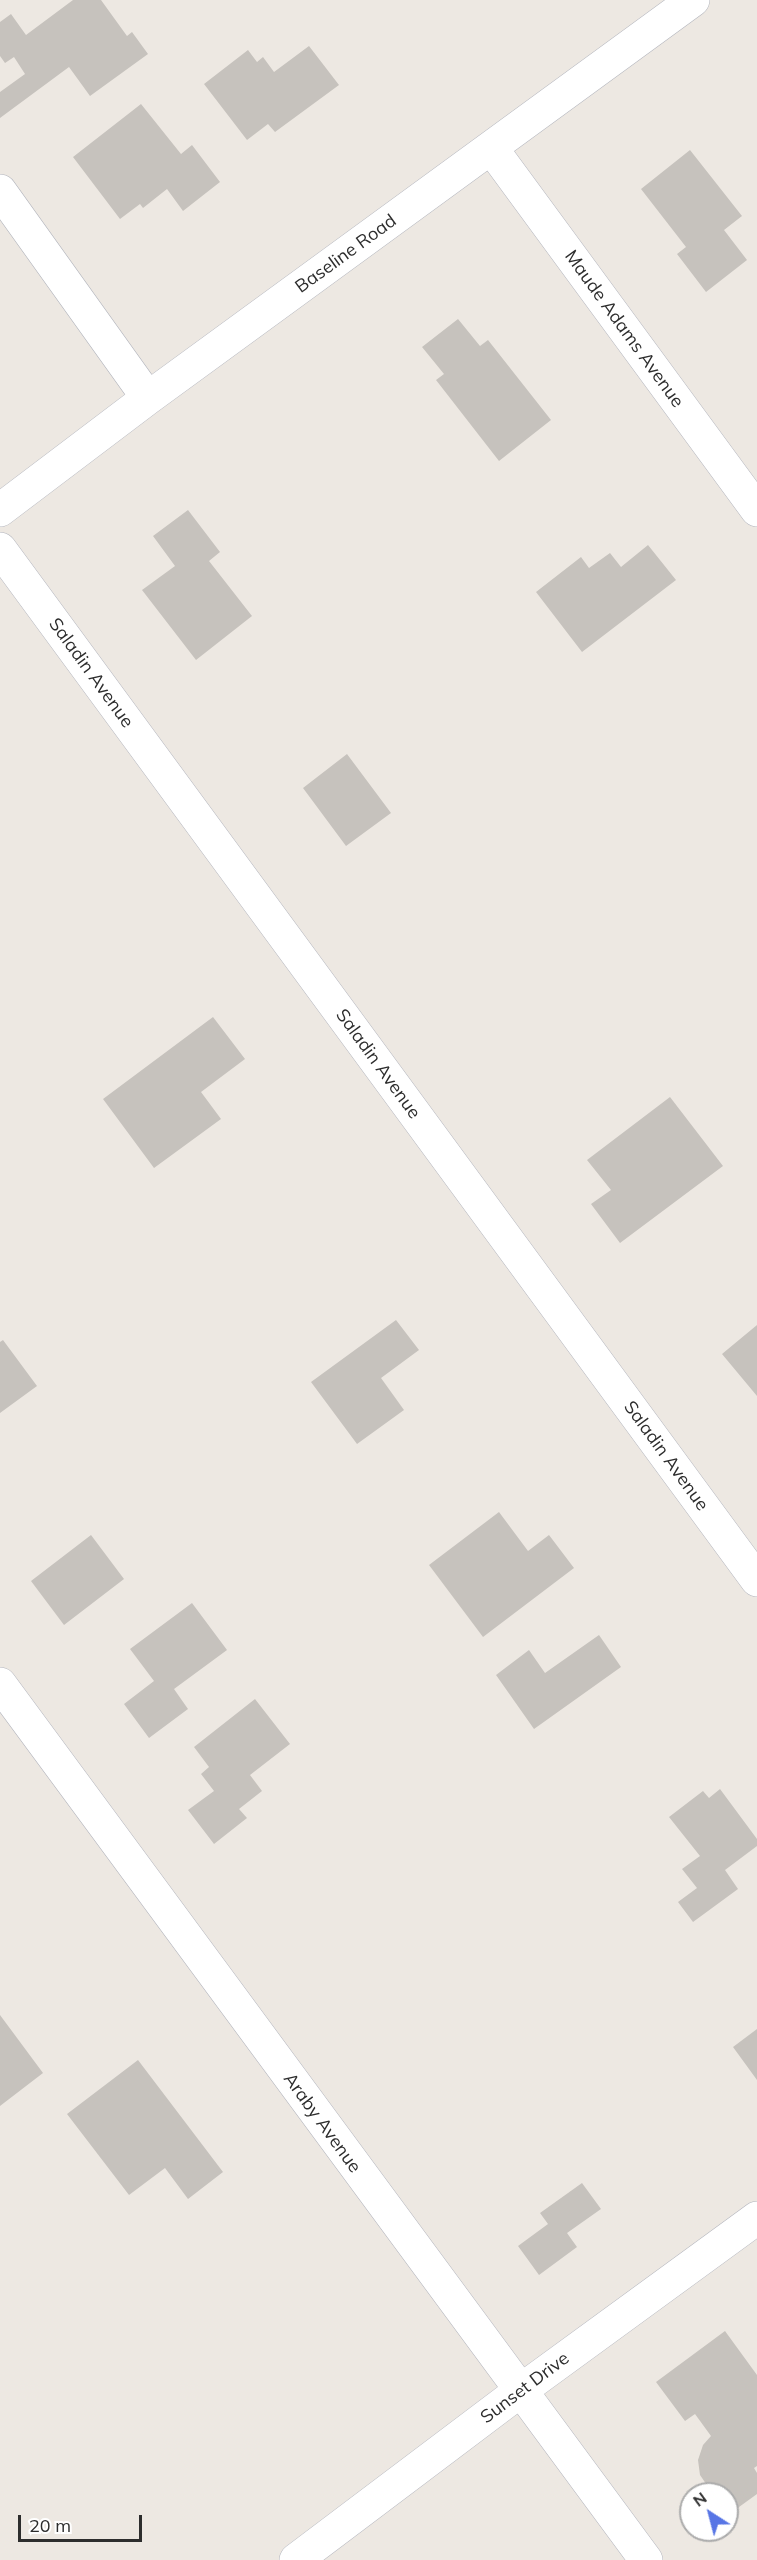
<!DOCTYPE html>
<style>
body{margin:0}
#map{position:relative;width:757px;height:2560px;overflow:hidden;background:#ede8e2;font-family:Mulish,sans-serif}
canvas{display:block}
.north{position:absolute;left:679px;top:2482px;width:60px;height:60px;box-sizing:border-box;background:#fff;border:2px solid #ababab;border-radius:50%;rotate:324deg;font-size:16px;font-weight:700;line-height:24px;text-align:center;color:#2d2d2d}
.north::after{content:'';display:block;margin:auto;width:21px;height:27px;background:#5775e5;clip-path:polygon(50% 0,100% 100%,50% 72%,0 100%)}
.scale{position:absolute;left:18px;top:2515px;width:124px;height:27px;box-sizing:border-box;border:3px solid #2d2d2d;border-top:0;padding-left:8px;font-size:18px;line-height:21px;white-space:nowrap;color:#2d2d2d;-webkit-text-stroke:4px #fff;paint-order:stroke}
</style>
<div id="map">
<canvas width="757" height="2560"></canvas>
<div class="north">N</div>
<div class="scale">20 m</div>
</div>
<script>
const ctx = document.querySelector('canvas').getContext('2d');
ctx.lineJoin = 'round';
function fillPath(path, color) { ctx.fillStyle = color; ctx.fill(path, 'evenodd'); }
function stroke(path, color, width, dash) { ctx.strokeStyle = color; ctx.lineWidth = width; ctx.lineCap = dash ? 'butt' : 'round'; ctx.setLineDash(dash || []); ctx.stroke(path); }
function drawText(font, color, halo, rows, align = 'center') {
  ctx.font = font + ' Mulish,sans-serif'; ctx.lineWidth = 5; ctx.setLineDash([]); ctx.textBaseline = 'middle'; ctx.strokeStyle = halo; ctx.fillStyle = color; for (const [text, x, y, turn = 0] of rows) {
    ctx.save(); ctx.translate(x, y); ctx.rotate((+turn || 0) * Math.PI / 180); ctx.textAlign = isNaN(turn) ? turn : align; if (halo) ctx.strokeText(text, 0, 0); ctx.fillText(text, 0, 0); ctx.restore();
  }
}
const building = new Path2D(`
 M73 0H101L127 36 132 32 148 54 90 96 69 67 0 118V92L25 74 14 57 5 63 0 56V22L11 14 26 35Z
 M309 46 339 85 275 132 268 124 247 140 204 84 248 50 257 62 263 57 274 72Z
 M141 104 181 154 192 145 220 182 183 211 167 189 143 208 140 204 120 219 73 157Z
 M690 150 742 216 724 230 747 260 706 292 677 254 686 247 641 189Z
 M458 319 480 346 488 340 551 420 499 461 436 380 444 374 422 347Z
 M188 510 220 552 209 561 252 616 196 660 142 590 175 566 153 536Z
 M648 545 676 580 582 652 536 592 581 557 589 568 610 553 621 567Z
 M347 754 391 813 346 846 303 788Z
 M213 1017 245 1059 201 1092 221 1119 154 1168 103 1099Z
 M670 1097 723 1166 620 1243 591 1204 611 1190 587 1160Z
 M396 1320 419 1350 381 1378 404 1410 357 1444 311 1382Z
 M757 1325V1396L722 1354Z
 M3 1340 37 1386 0 1413V1342Z
 M499 1512 528 1551 549 1535 574 1568 483 1637 429 1565Z
 M91 1535 124 1579 64 1625 31 1581Z
 M192 1603 227 1650 174 1689 188 1709 149 1738 124 1704 154 1681 130 1649Z
 M599 1635 621 1667 534 1729 496 1675 529 1650 545 1673Z
 M255 1699 290 1744 250 1775 262 1791 239 1809 247 1818 214 1844 188 1810 214 1791 201 1774 209 1767 194 1747Z
 M720 1789 757 1839V1846L725 1870 738 1889 693 1922 678 1902 697 1888 682 1869 700 1856 669 1817 703 1791 709 1798Z
 M0 2015 43 2073 0 2106Z
 M757 2029V2080L733 2047Z
 M138 2060 223 2172 188 2199 165 2168 129 2195 67 2114Z
 M582 2183 601 2209 567 2233 577 2247 539 2275 518 2246 548 2224 540 2213Z
 M725 2331 757 2375V2466L754 2468 757 2473V2494L728 2515 727 2494H713L700 2475 698 2460 703 2445 711 2436 695 2414 685 2421 656 2382Z`);
const minor = new Path2D(`
 M492 149 757 510
 M0 191 148 398
 M0 510 148 398 693 0
 M0 549 757 1580
 M0 1684 646 2560
 M296 2560 520 2391 757 2218`);
const streetNames = [
 ["Baseline Road",346,254,-36],
 ["Maude Adams Avenue",624,329,54],
 ["Saladin Avenue",91,673,54],
 ["Saladin Avenue",378,1064,54],
 ["Saladin Avenue",666,1456,54],
 ["Araby Avenue",322,2123,54],
 ["Sunset Drive",525,2388,-37]
];
fillPath(building, '#c6c2bd');
stroke(minor, '#b2b4bc', 34);
stroke(minor, '#fff', 33);
drawText('18px', '#2d2d2d', '#fff', streetNames);
</script>
